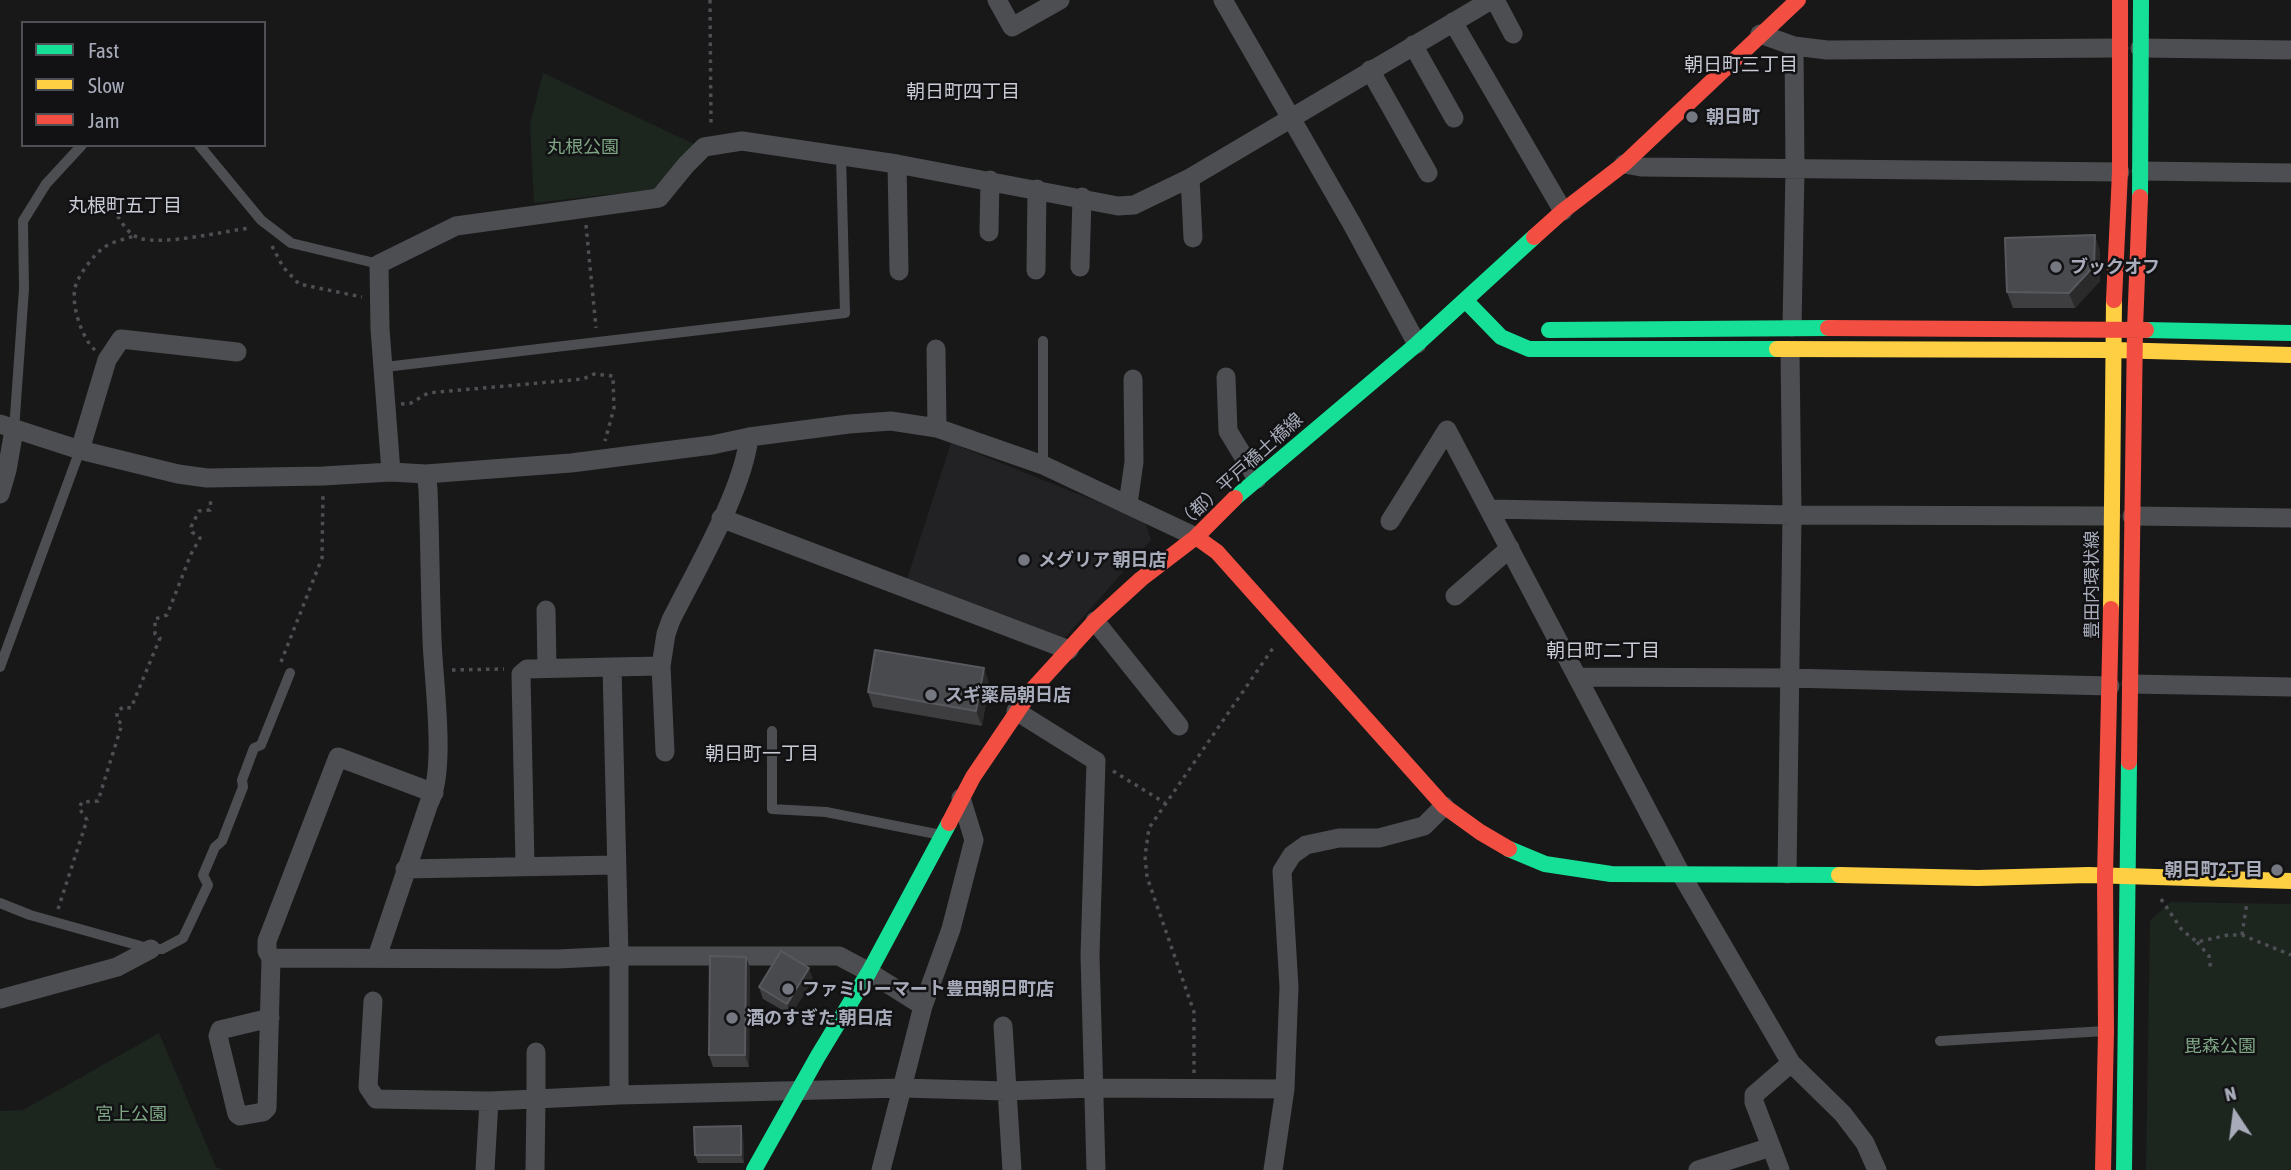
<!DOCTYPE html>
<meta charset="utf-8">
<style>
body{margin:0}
#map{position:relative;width:2291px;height:1170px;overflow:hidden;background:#181818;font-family:"Asap Condensed",sans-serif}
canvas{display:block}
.legend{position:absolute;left:21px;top:21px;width:245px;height:126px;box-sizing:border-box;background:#121214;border:2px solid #4e5056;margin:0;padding:9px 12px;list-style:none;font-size:21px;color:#a8acba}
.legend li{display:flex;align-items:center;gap:14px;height:35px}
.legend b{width:35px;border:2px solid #4e5056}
.north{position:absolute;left:2200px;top:1079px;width:70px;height:70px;-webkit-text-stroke:5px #121214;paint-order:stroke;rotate:347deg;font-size:19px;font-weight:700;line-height:28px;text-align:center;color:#a8acba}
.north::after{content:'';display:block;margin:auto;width:24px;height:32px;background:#a8acba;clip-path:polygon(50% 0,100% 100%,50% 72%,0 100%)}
</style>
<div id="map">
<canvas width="2291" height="1170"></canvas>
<ul class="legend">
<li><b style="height:9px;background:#16e098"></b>Fast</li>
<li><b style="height:9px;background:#ffcf43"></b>Slow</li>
<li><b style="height:9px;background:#f24e42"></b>Jam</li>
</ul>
<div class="north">N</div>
</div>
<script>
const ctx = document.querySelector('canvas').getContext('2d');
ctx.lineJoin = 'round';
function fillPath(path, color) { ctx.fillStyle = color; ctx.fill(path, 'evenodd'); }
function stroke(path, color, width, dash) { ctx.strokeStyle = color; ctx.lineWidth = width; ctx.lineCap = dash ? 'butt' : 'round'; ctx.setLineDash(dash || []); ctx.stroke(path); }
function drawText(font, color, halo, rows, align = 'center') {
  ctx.font = font + ' "Asap Condensed","Noto Sans JP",sans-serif'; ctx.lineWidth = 5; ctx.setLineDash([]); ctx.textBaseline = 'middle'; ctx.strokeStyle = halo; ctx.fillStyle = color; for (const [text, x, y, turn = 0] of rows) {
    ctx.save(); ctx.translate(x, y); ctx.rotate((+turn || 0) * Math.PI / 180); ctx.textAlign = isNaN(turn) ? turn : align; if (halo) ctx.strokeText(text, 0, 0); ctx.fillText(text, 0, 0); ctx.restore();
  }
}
const built = new Path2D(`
 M951 443 1145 521 1151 540 1063 640 907 579Z`);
const green = new Path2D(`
 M543 73 694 144 657 189 534 203 530 124Z
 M2170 902 2291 904V1170H2146L2150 921Z
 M159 1033 216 1167 224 1170H0V1111L23 1110Z`);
const path = new Path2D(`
 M710 0 711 127
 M113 209C120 219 127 234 139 238 164 246 223 231 251 228
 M586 225 596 328
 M272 246 283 267 299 284 362 297
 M95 350C82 339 71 305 75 288 78 275 93 256 103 248 111 242 125 239 134 236
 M401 404 411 403 428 393 583 379 594 374 613 376 614 408 605 441
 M281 662 322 558 323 492
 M452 670 504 669
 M1113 771 1165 803
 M2161 899 2182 930 2197 942 2228 935H2242L2291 955
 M58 909 87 820 79 808 82 802 98 801 122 724 117 720V712L123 707 131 708 160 638 155 634V619L167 615 191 554 200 538 192 532 191 527 199 511 210 510 211 497
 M2242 935 2247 902
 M2197 942 2209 956 2211 971
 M1194 1073V1012L1147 877 1145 856 1149 828 1273 648`);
const lane = new Path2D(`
 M199 145 261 220 291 243 379 264
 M1043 341V465
 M385 367 845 313 841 155
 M14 430 24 289 23 221 46 184 82 145
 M0 667 80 450
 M772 731V809L826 812 941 835
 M0 903 30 915 151 949H162L183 938 208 885 203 875 215 847 222 841 243 787 242 780 254 748 261 745 290 673
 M1940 1041 2105 1031`);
const street = new Path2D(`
 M997 0 1012 27 1060 0
 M1223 0 1352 224 1417 344
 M1495 0 1513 34
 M1453 22 1563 211
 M1760 34 1794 46 1827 50 2119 48
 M1413 45 1454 118
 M2140 48 2291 50
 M1370 70 1428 173
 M897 164 899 271
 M1624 164 1641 167 2120 172
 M2141 171 2291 173
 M1190 178 1193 238
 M989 232 990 180
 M1080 267 1082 197
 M1036 270 1037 189
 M1792 327 1795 169 1794 46
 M936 349 937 428
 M1226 377 1228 431 1257 479
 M0 424 80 450 178 474 207 478 323 476 391 472 426 474 571 463 712 445 749 437 849 424 891 421 937 428 1043 465 1196 537
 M749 437C743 491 696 570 671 620L666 634 661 666 612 667 619 956V1095L903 1088 1006 1091 1093 1088 1285 1089
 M80 450 107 360 121 339 237 352
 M391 472 380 329 379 264 456 226 659 198 686 165 704 147 742 141 897 164 1118 206 1134 205 1190 178 1491 0
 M0 494 7 470 14 430
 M1128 504 1134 462 1133 379
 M1490 509 1792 515 2111 516
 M2132 516 2291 518
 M721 518 1069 650
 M1390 521 1447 430 1681 874 1791 1063 1843 1114 1865 1143 1877 1170
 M1455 596 1510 548
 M546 610 547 668
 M1095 621 1179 726
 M661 666 665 752
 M1577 677 1789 678 2110 686
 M2131 684 2291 687
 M1016 711 1096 761 1090 955 1096 1170
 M434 793 338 757 267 941V951L271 958 558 959 619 956H839L869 972 923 1006
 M525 865 521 674 527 669 612 667
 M405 869 615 865
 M1787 874 1792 515 1790 351
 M377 957 429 803C447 771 433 678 432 639 430 589 430 539 428 489L426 474
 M0 999 117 967 151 949
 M373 1001 368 1087 376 1099 489 1101
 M270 1018 220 1030 218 1036 237 1114 240 1116 263 1112 267 1108 271 958
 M1003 1026 1012 1170
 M485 1170 489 1101 536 1099V1052
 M535 1170 536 1099 619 1095
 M881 1170 923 1006 951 929 974 840 961 798
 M1273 1170 1285 1089 1289 987 1282 871 1292 855 1306 845 1339 838H1379L1424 826 1444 806
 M1698 1170 1771 1147
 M1780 1170 1754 1102V1095L1791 1063`);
const fast = new Path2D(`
 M2140 197 2141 0
 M1466 301 1501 337 1529 349H1777
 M1549 330 1828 328
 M2146 330 2291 333
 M1235 498 1417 344 1534 237
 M1509 849 1545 864 1611 874 1839 875
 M754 1170 818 1056 869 972 949 823
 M2124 1170 2129 762`);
const slow = new Path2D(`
 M1777 349 2113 350 2291 355
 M2111 609 2114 300
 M1839 875 1978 878 2089 875 2291 881`);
const jam = new Path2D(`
 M1534 237 1563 211 1624 164 1798 0
 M2114 300 2120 172V0
 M1828 328 2146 330
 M1196 537 1217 552 1444 806 1480 832 1509 849
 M2129 762 2135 329 2140 197
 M949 823 973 777 1032 690 1095 621 1141 579 1196 537 1235 498
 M2103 1170 2106 1031 2105 876 2111 609`);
const wall = new Path2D(`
 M2100 251V281L2075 308H2013L2007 292Z
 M984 668 989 684 982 726 873 707 868 692Z
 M750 968 749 1067H713L709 1055Z
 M813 979 791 1015 763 999 759 987Z
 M743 1134 744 1163H698L695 1155Z`);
const shadedWall = new Path2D(`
 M2095 235 2100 251V281L2075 308 2069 293Z
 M984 668 989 684 982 726 976 711Z
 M746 957 750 968 749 1067 745 1055Z
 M809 968 813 979 791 1015 787 1004Z
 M741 1126 743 1134 744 1163 741 1155Z`);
const building = new Path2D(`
 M2095 235 2094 266 2069 293 2007 292 2005 238Z
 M875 650 984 668 976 711 868 692Z
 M781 951 809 968 787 1004 759 987Z
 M710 956 746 957 745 1055H709Z
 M741 1126V1155H695L694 1127Z`);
const markers = [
 [1692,117,7,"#767881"],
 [2056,267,7,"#767881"],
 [1024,560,7,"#767881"],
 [931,695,7,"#767881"],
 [2277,870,7,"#767881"],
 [788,989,7,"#767881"],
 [732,1018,7,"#767881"]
];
const poiNames = [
 ["朝日町",1706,117],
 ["ブックオフ",2070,267],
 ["メグリア 朝日店",1038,560],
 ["スギ薬局朝日店",945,695],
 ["朝日町2丁目",2263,870,"right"],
 ["ファミリーマート豊田朝日町店",802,989],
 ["酒のすぎた 朝日店",746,1018]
];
const parkNames = [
 ["丸根公園",583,147],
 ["毘森公園",2220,1046],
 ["宮上公園",131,1114]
];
const streetNames = [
 ["（都）平戸橋土橋線",1240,471,-42],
 ["豊田内環状線",2092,585,-90]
];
const neighbourhoodNames = [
 ["朝日町三丁目",1741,65],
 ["朝日町四丁目",963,92],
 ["丸根町五丁目",125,206],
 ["朝日町二丁目",1603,651],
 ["朝日町一丁目",762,754]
];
fillPath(built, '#222224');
fillPath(green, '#1d251f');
stroke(path, '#4e4f54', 3.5, [3.5, 5]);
stroke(lane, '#4d4e52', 10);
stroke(street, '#4d4e52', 19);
stroke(fast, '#16e098', 16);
stroke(slow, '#ffcf43', 16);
stroke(jam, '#f24e42', 16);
fillPath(wall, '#3e3e40');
fillPath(shadedWall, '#2a2a2b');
fillPath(building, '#494a4d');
stroke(building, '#58595e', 2);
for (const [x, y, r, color] of markers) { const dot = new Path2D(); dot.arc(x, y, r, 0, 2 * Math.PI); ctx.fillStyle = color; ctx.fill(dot); stroke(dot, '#121214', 2.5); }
drawText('bold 18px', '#a8acba', '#121214', poiNames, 'left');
drawText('18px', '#7ea684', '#121214', parkNames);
drawText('18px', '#a8acba', '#121214', streetNames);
drawText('19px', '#c9cbd5', '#121214', neighbourhoodNames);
</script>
